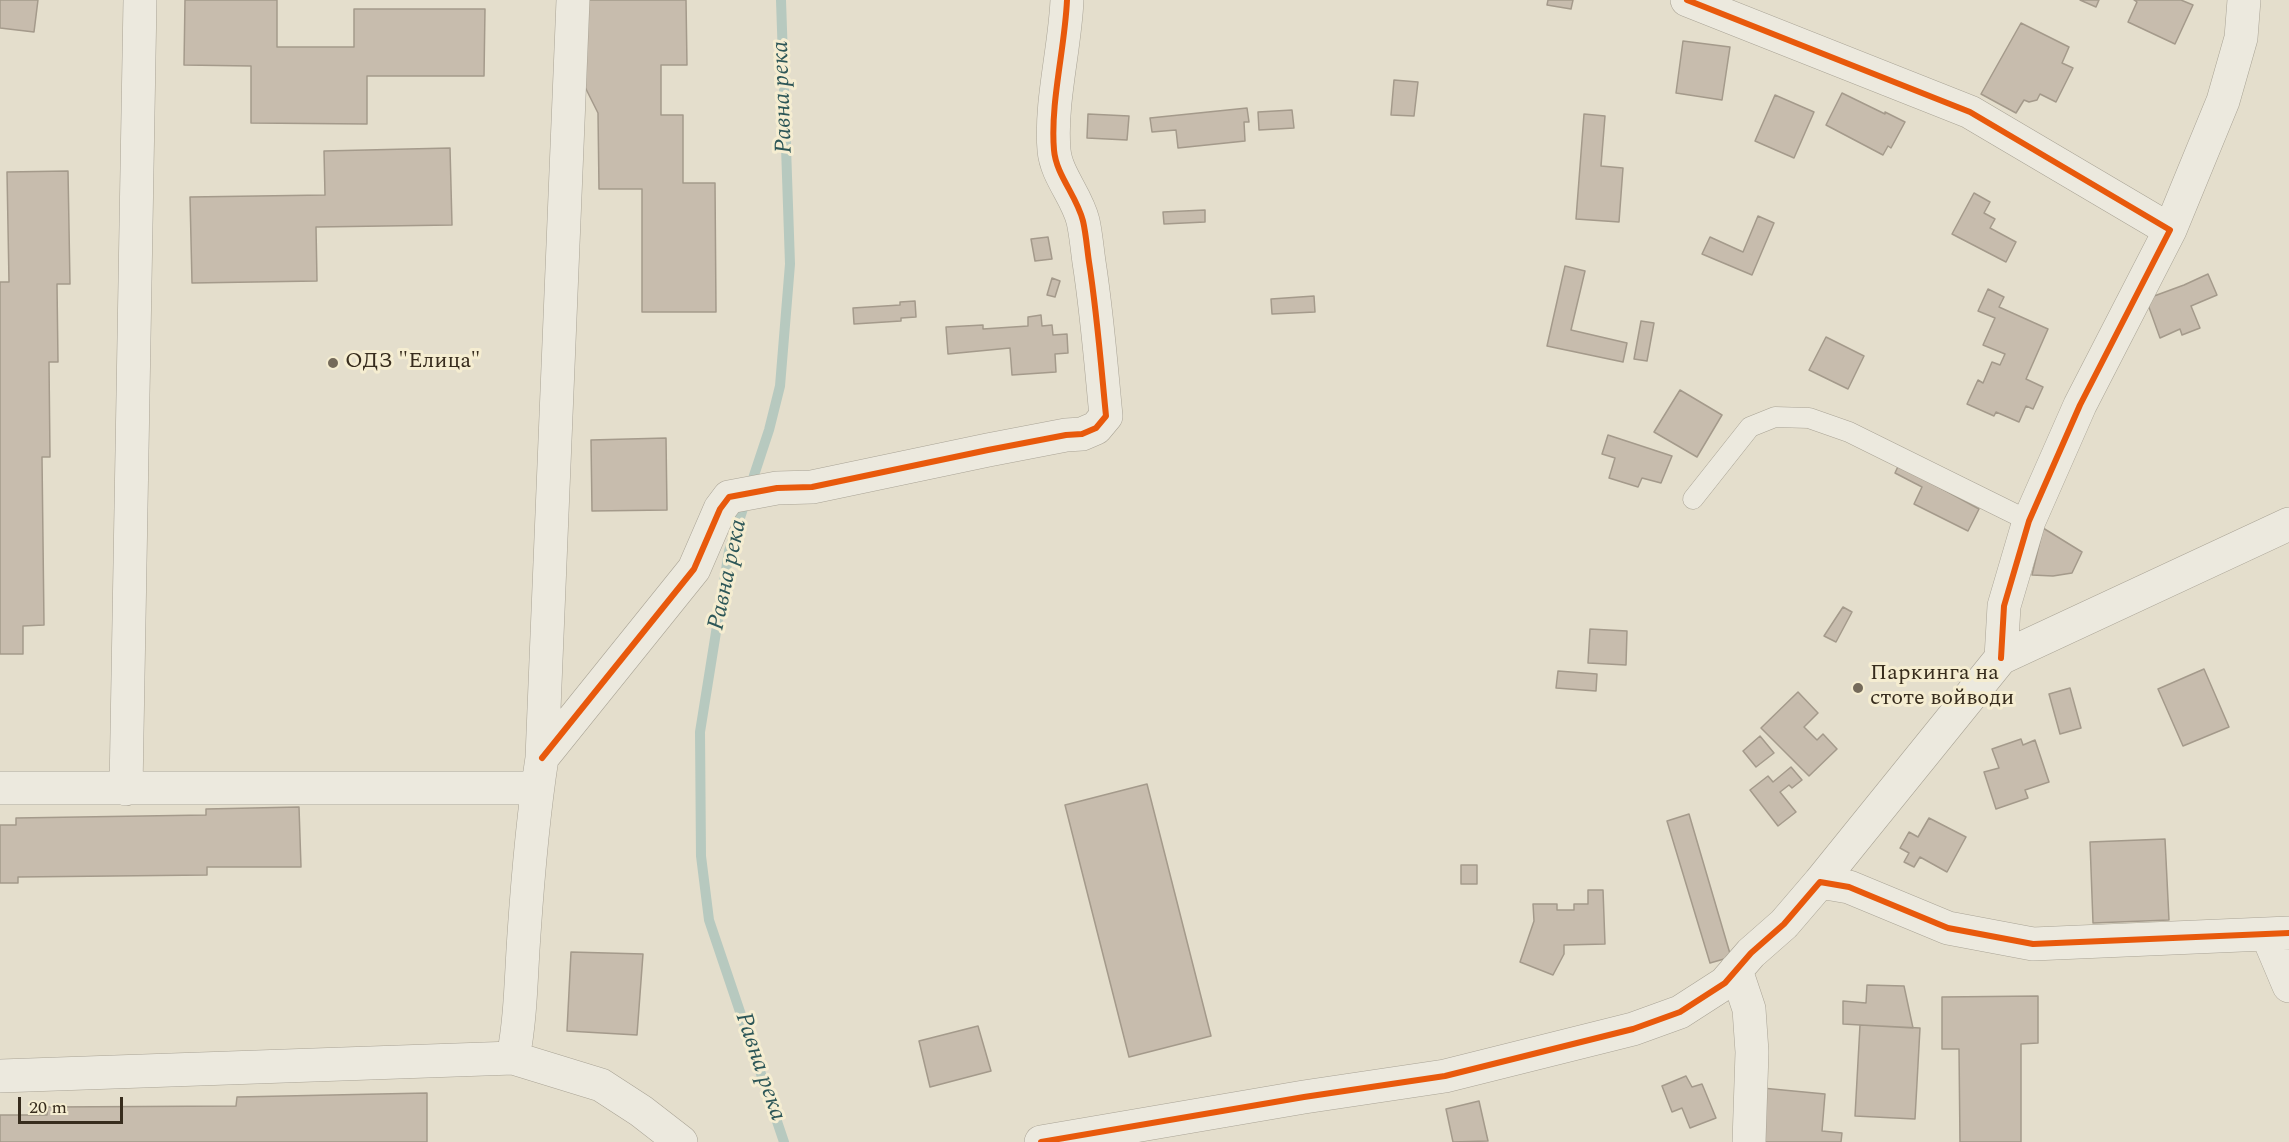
<!DOCTYPE html>
<meta charset="utf-8">
<style>
body{margin:0}
#map{position:relative;width:2289px;height:1142px;overflow:hidden;background:#e4decc;font-family:Spectral,serif}
canvas{display:block}
.scale{position:absolute;left:18px;top:1097px;width:105px;height:27px;box-sizing:border-box;border:3px solid #372c1d;border-top:0;padding-left:8px;font-size:18px;line-height:21px;white-space:nowrap;color:#372c1d;-webkit-text-stroke:4px #f5edd1;paint-order:stroke}
</style>
<div id="map">
<canvas width="2289" height="1142"></canvas>
<div class="scale">20 m</div>
</div>
<script>
const ctx = document.querySelector('canvas').getContext('2d');
ctx.lineJoin = 'round';
function stroke(path, color, width, dash) { ctx.strokeStyle = color; ctx.lineWidth = width; ctx.lineCap = dash ? 'butt' : 'round'; ctx.setLineDash(dash || []); ctx.stroke(path); }
function fillPath(path, color) { ctx.fillStyle = color; ctx.fill(path, 'evenodd'); }
function drawText(font, color, halo, rows, align = 'center') {
  ctx.font = font + ' Spectral,serif'; ctx.lineWidth = 6; ctx.setLineDash([]); ctx.textBaseline = 'middle'; ctx.strokeStyle = halo; ctx.fillStyle = color; for (const [text, x, y, turn = 0] of rows) {
    ctx.save(); ctx.translate(x, y); ctx.rotate((+turn || 0) * Math.PI / 180); ctx.textAlign = isNaN(turn) ? turn : align; if (halo) ctx.strokeText(text, 0, 0); ctx.fillText(text, 0, 0); ctx.restore();
  }
}
const stream = new Path2D(`
 M781 0 790 264 780 386 769 430 729 551 700 732 701 856 709 920 784 1142`);
const building = new Path2D(`
 M0 0H38L34 32 0 28Z
 M185 0H277V47H354V9H485L484 76H367V124L251 123V66L184 65Z
 M582 0H686L687 65H661V115H683V183H715L716 312H642V189H599L598 113 582 81Z
 M1548 0H1573L1571 9 1547 5Z
 M2080 0H2099L2096 7Z
 M2134 0H2181L2193 5 2175 44 2128 22 2137 2Z
 M2021 23 2069 47 2062 63 2073 68 2056 102 2040 94 2037 100 2029 102 2024 100 2016 113 1981 94Z
 M1683 41 1730 47 1722 100 1676 93Z
 M1394 80 1418 82 1414 116 1391 115Z
 M1842 93 1885 114V112L1905 122 1891 148 1888 146 1883 155 1826 125Z
 M1775 95 1814 112 1794 158 1755 141Z
 M1247 108 1249 122H1244L1245 141 1178 148 1176 130 1152 132 1150 118Z
 M1292 110 1294 128 1259 130 1258 112Z
 M1088 114 1129 116 1127 140 1087 138Z
 M1584 114 1605 116 1601 166 1623 168 1619 222 1576 219Z
 M450 148 452 225 316 227 317 281 192 283 190 197 325 195 324 151Z
 M68 171 70 284H57L58 362H49L50 457H42L44 625 23 626V654H0V282H9L7 172Z
 M1974 193 1990 202 1984 213 1995 219 1990 228 2016 242 2006 262 1952 234Z
 M1205 210V222L1164 224 1163 212Z
 M1758 216 1774 223 1752 275 1702 254 1710 237 1743 252Z
 M1048 237 1052 259 1035 261 1031 239Z
 M1565 266 1585 271 1571 330 1627 343 1623 362 1547 346Z
 M2208 274 2217 295 2191 306 2200 328 2182 335 2180 329 2160 338 2146 299 2184 285Z
 M1052 278 1060 281 1055 297 1047 295Z
 M1988 289 2004 297 1999 307 2048 329 2026 379 2043 387 2033 409 2026 406 2019 422 1996 412 1994 416 1967 404 1978 380 1983 383 1992 362 2000 365 2005 354 1983 345 1995 318 1978 311Z
 M1314 296 1315 312 1272 314 1271 299Z
 M915 301 916 317 901 318V321L854 324 853 308 900 305V302Z
 M1041 315 1042 326 1052 325 1053 335 1067 334 1068 353 1055 354 1056 372 1012 375 1010 348 948 354 946 327 983 325V329L1028 326V317Z
 M1641 321 1654 323 1647 361 1634 359Z
 M1826 337 1864 356 1848 389 1809 370Z
 M1680 390 1722 415 1697 457 1654 432Z
 M1608 435 1672 456 1661 483 1642 478 1638 487 1609 478 1615 458 1602 454Z
 M666 438 667 510 592 511 591 440Z
 M1900 462 1926 480 1979 509 1968 531 1914 504 1922 487 1895 473Z
 M2043 528 2082 552 2072 573 2053 576 2032 575Z
 M1843 607 1852 612 1836 642 1824 636Z
 M1590 629 1627 631 1626 665 1588 663Z
 M2204 669 2229 727 2183 746 2158 689Z
 M1558 671 1597 674 1596 691 1556 688Z
 M2070 688 2081 728 2060 734 2049 694Z
 M1798 692 1818 713 1804 727 1817 740 1823 734 1837 749 1809 776 1761 728Z
 M1760 736 1774 753 1756 767 1743 751Z
 M2021 739 2023 745 2035 740 2049 782 2025 790 2028 798 1996 809 1984 772 1999 768 1992 749Z
 M1791 767 1802 780 1792 788 1789 785 1780 792 1796 812 1778 826 1750 790 1768 776 1773 782Z
 M1147 784 1211 1036 1129 1057 1065 805Z
 M299 807 301 867H207V875L18 877V883H0V825H16V818L206 815V809Z
 M1689 814 1731 957 1710 963 1667 821Z
 M1929 818 1966 837 1947 872 1920 857 1914 867 1904 862 1909 853 1900 848 1909 832 1918 837Z
 M2165 839 2169 920 2093 923 2090 842Z
 M1461 865H1477V884H1461Z
 M1588 890H1603L1605 944 1564 945V954L1553 975 1520 962 1534 921 1533 904H1557V910H1574V904H1588Z
 M571 952 643 954 637 1035 567 1031Z
 M1867 985 1904 986 1913 1028 1843 1024V1001L1866 1003Z
 M2038 996V1043L2021 1044V1142H1960L1959 1049H1942V997Z
 M1860 1025 1920 1028 1915 1119 1855 1116Z
 M978 1026 991 1071 930 1087 919 1041Z
 M1686 1076 1692 1087 1702 1084 1716 1118 1690 1128 1682 1108 1672 1112 1662 1086Z
 M1762 1088 1825 1094 1822 1131 1842 1133 1841 1142H1757Z
 M427 1093V1142H0V1115H47L48 1107 236 1106 237 1097Z
 M1479 1101 1488 1141 1453 1142 1446 1109Z`);
const service = new Path2D(`
 M1693 499 1750 427 1775 417 1809 418 1849 432 2029 521`);
const minor = new Path2D(`
 M1687 0 1970 112 2170 230 2080 405 2029 521 2004 606 2001 658
 M2170 230 2223 101 2241 38 2244 0
 M542 758 694 569 720 509 729 497 777 488 812 487 988 450 1066 435 1082 434 1096 428 1106 416C1101 365 1097 313 1089 262 1087 248 1086 234 1083 221 1077 196 1056 175 1054 150 1050 103 1065 48 1067 0
 M0 788H537
 M126 789 140 0
 M1820 882 2001 658 2289 524
 M2267 934 2289 986
 M1736 970 1749 1009 1752 1052 1749 1142
 M513 1058C521 1017 521 976 524 934 528 875 533 816 542 758L573 0
 M0 1076 513 1058 601 1085 641 1111 681 1142
 M1041 1142 1304 1097 1445 1076 1633 1029 1680 1012 1725 983 1751 953 1784 924 1820 882 1849 887 1948 928 2033 944 2289 933`);
const cycleway = new Path2D(`
 M1687 0 1970 112 2170 230 2080 405 2029 521 2004 606 2001 658
 M542 758 694 569 720 509 729 497 777 488 812 487 988 450 1066 435 1082 434 1096 428 1106 416C1101 365 1097 313 1089 262 1087 248 1086 234 1083 221 1077 196 1056 175 1054 150 1050 103 1065 48 1067 0
 M1041 1142 1304 1097 1445 1076 1633 1029 1680 1012 1725 983 1751 953 1784 924 1820 882 1849 887 1948 928 2033 944 2289 933`);
const markers = [
 [333,363,6,"#746a5a"],
 [1858,688,6,"#746a5a"]
];
const poiNames = [
 ["ОДЗ \"Елица\"",345,363],
 ["Паркинга на",1870,675],
 ["стоте войводи",1870,700]
];
const waterNames = [
 ["Равна река",784,97,-92],
 ["Равна река",729,575,-78],
 ["Равна река",759,1067,71]
];
stroke(stream, '#b7c9bf', 10);
fillPath(building, '#c7bcad');
stroke(building, '#a49a8b', 1.5);
stroke(service, '#a9a395', 21);
stroke(minor, '#a9a395', 34);
stroke(service, '#ece9de', 20);
stroke(minor, '#ece9de', 33);
stroke(cycleway, '#e8590c', 6);
for (const [x, y, r, color] of markers) { const dot = new Path2D(); dot.arc(x, y, r, 0, 2 * Math.PI); ctx.fillStyle = color; ctx.fill(dot); stroke(dot, '#f5edd1', 2); }
drawText('22px', '#372c1d', '#f5edd1', poiNames, 'left');
drawText('italic 24px', '#2c5657', '#f5edd1', waterNames);
</script>
